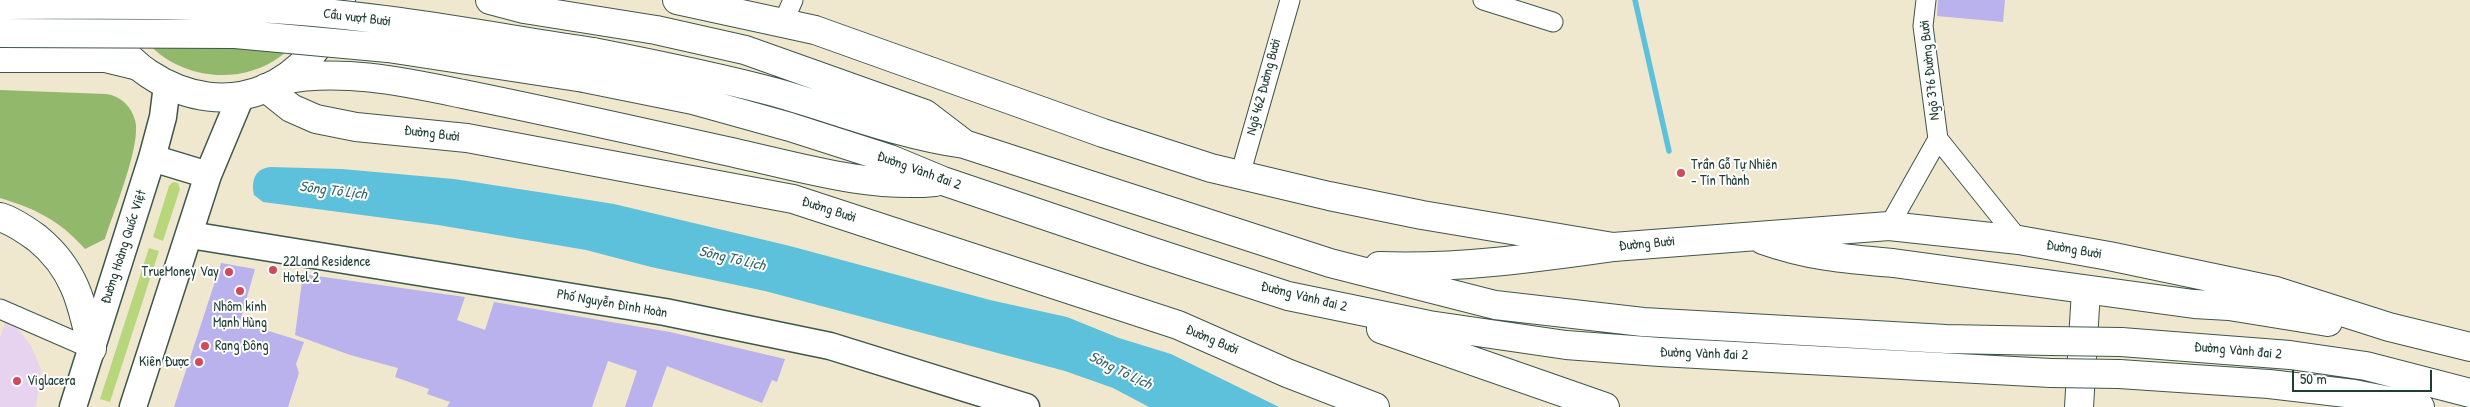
<!DOCTYPE html>
<meta charset="utf-8">
<style>
body{margin:0}
#map{position:relative;width:2470px;height:407px;overflow:hidden;background:#f0e8ce;font-family:"Patrick Hand",sans-serif}
canvas{display:block}
.scale{position:absolute;left:2292px;top:370px;width:140px;height:22px;box-sizing:border-box;border:2px solid #1f3d34;border-top:0;padding-left:6px;font-size:15px;line-height:18px;white-space:nowrap;color:#1f3d34;-webkit-text-stroke:4px #fff;paint-order:stroke}
</style>
<div id="map">
<canvas width="2470" height="407"></canvas>
<div class="scale">50 m</div>
</div>
<script>
const ctx = document.querySelector('canvas').getContext('2d');
ctx.lineJoin = 'round';
function fillPath(path, color) { ctx.fillStyle = color; ctx.fill(path, 'evenodd'); }
function stroke(path, color, width, dash) { ctx.strokeStyle = color; ctx.lineWidth = width; ctx.lineCap = dash ? 'butt' : 'round'; ctx.setLineDash(dash || []); ctx.stroke(path); }
function drawText(font, color, halo, rows, align = 'center') {
  ctx.font = font + ' "Patrick Hand",sans-serif'; ctx.lineWidth = 4; ctx.setLineDash([]); ctx.textBaseline = 'middle'; ctx.strokeStyle = halo; ctx.fillStyle = color; for (const [text, x, y, turn = 0] of rows) {
    ctx.save(); ctx.translate(x, y); ctx.rotate((+turn || 0) * Math.PI / 180); ctx.textAlign = isNaN(turn) ? turn : align; if (halo) ctx.strokeText(text, 0, 0); ctx.fillText(text, 0, 0); ctx.restore();
  }
}
const built = new Path2D(`
 M6 320 18 329 31 346 41 369 36 407H0V337Z`);
const green = new Path2D(`
 M173 182 178 183 180 189 163 241 153 237 169 186Z
 M149 248 159 251 110 402 100 399Z`);
const forest = new Path2D(`
 M127 9 314 14C305 30 296 45 281 56 237 89 170 78 139 32 134 25 131 16 127 9Z
 M0 90 106 94C121 96 131 106 135 120 142 144 113 213 105 239L85 249C59 220 36 209 0 198Z`);
const water = new Path2D(`
 M270 167 342 169 454 179 545 193 614 204 790 246 990 300 1067 317 1119 338 1171 354 1279 407H1149L1113 388 1065 371 765 291 651 267 586 250 438 225 263 202 254 195C251 180 255 169 270 167Z`);
const stream = new Path2D(`
 M1635 0 1669 151`);
const building = new Path2D(`
 M1938 0H2005L2003 22 1937 16Z
 M221 263 255 269 240 322 304 342 296 364 299 373 288 407H174Z
 M303 274 465 297 457 320 485 330 494 302 670 332 785 359 777 382 772 380 762 403 667 366 652 407H625L637 371 608 361 592 407H447L450 402 427 394 429 389 395 377 398 368 350 355 295 335Z`);
const street = new Path2D(`
 M1483 0 1553 22
 M1926 0 1923 26 1938 139 2019 240
 M783 23 793 0
 M1240 175 1290 0
 M1889 226 1938 139
 M0 309 92 349`);
const secondary = new Path2D(`
 M152 158 208 175
 M190 235 665 312 830 346 1026 407
 M73 407 152 158 163 117 167 85
 M133 407 208 175 241 96`);
const primary = new Path2D(`
 M677 0 815 30 1103 133 1211 168 1329 196 1422 215 1613 247 1889 226 2019 240 2109 256 2276 291 2389 327 2470 347
 M0 58H105L138 66
 M266 88 291 108 316 119 356 127 467 138 793 199 1178 325 1287 373 1375 407
 M0 217C13 221 26 230 37 238 75 269 82 303 92 349
 M1763 240C1808 256 1845 259 1893 263L2194 304 2229 306 2328 322
 M2079 407 2086 290`);
const highway = new Path2D(`
 M99 0C104 29 124 58 149 74 228 126 313 87 341 0
 M490 0 524 9 656 30 745 50 925 114 963 143
 M593 52C654 64 714 76 774 92 838 110 899 135 964 144L1330 263 1495 305 1643 322 1946 339 2051 341
 M584 78 693 100 790 127 890 159 943 181 1147 250 1288 296 1429 325 1566 345 1660 352 2051 373
 M282 80C341 68 405 82 463 94 557 113 650 134 744 155 806 169 871 188 935 182
 M1379 266C1458 269 1535 258 1613 247
 M1381 329 1605 407
 M2121 342 2290 355 2366 366 2470 393
 M2119 374 2269 384 2354 394 2420 407`);
const highwayBridge = new Path2D(`
 M0 5C96 5 192 3 288 10 390 17 492 37 593 52
 M0 33 235 34 388 48 584 78
 M2051 341 2121 342
 M2051 373 2119 374`);
const markers = [
 [1681,173,5,"#d1495b"],
 [273,270,5,"#d1495b"],
 [229,272,5,"#d1495b"],
 [240,291,5,"#d1495b"],
 [205,346,5,"#d1495b"],
 [199,362,5,"#d1495b"],
 [17,381,5,"#d1495b"]
];
const streetNames = [
 ["Cầu vượt Bưởi",357,18,7],
 ["Ngõ 376 Đường Bưởi",1930,70,-96],
 ["Ngõ 462 Đường Bưởi",1264,87,-75],
 ["Đường Bưởi",432,134,7],
 ["Đường Vành đai 2",919,171,20],
 ["Đường Bưởi",829,210,18],
 ["Đường Bưởi",1647,244,-5],
 ["Đường Hoàng Quốc Việt",124,247,-72],
 ["Đường Bưởi",2074,250,10],
 ["Đường Vành đai 2",1304,297,14],
 ["Phố Nguyễn Đình Hoàn",612,304,10],
 ["Đường Bưởi",1212,340,23],
 ["Đường Vành đai 2",2238,351,5],
 ["Đường Vành đai 2",1704,354,2]
];
const poiNames = [
 ["Trần Gỗ Tự Nhiên",1691,165],
 ["- Tín Thành",1691,181],
 ["22Land Residence",283,262],
 ["Hotel 2",283,278],
 ["TrueMoney Vay",219,272,"right"],
 ["Nhôm kính",240,307,"center"],
 ["Mạnh Hùng",240,323,"center"],
 ["Rạng Đông",215,346],
 ["Kiên Được",189,362,"right"],
 ["Viglacera",27,381]
];
const waterNames = [
 ["Sông Tô Lịch",333,191,7],
 ["Sông Tô Lịch",732,259,13],
 ["Sông Tô Lịch",1120,371,26]
];
fillPath(built, '#e7d2ef');
fillPath(green, '#b8d77d');
fillPath(forest, '#92b86c');
fillPath(water, '#5dc1db');
stroke(stream, '#5dc1db', 5.5);
fillPath(building, '#bab2ec');
stroke(street, '#3e574b', 21);
stroke(secondary, '#3e574b', 29);
stroke(primary, '#3e574b', 30);
stroke(highway, '#3e574b', 30);
stroke(street, '#fff', 19);
stroke(secondary, '#fff', 26);
stroke(primary, '#fff', 28);
stroke(highway, '#fff', 28);
stroke(highwayBridge, '#3e574b', 30, []);
stroke(highwayBridge, '#fff', 28);
for (const [x, y, r, color] of markers) { const dot = new Path2D(); dot.arc(x, y, r, 0, 2 * Math.PI); ctx.fillStyle = color; ctx.fill(dot); stroke(dot, '#fff', 2); }
drawText('14px', '#1f3d34', '#fff', streetNames);
drawText('14px', '#1f3d34', '#fff', poiNames, 'left');
drawText('italic 15px', '#326566', '#fff', waterNames);
</script>
